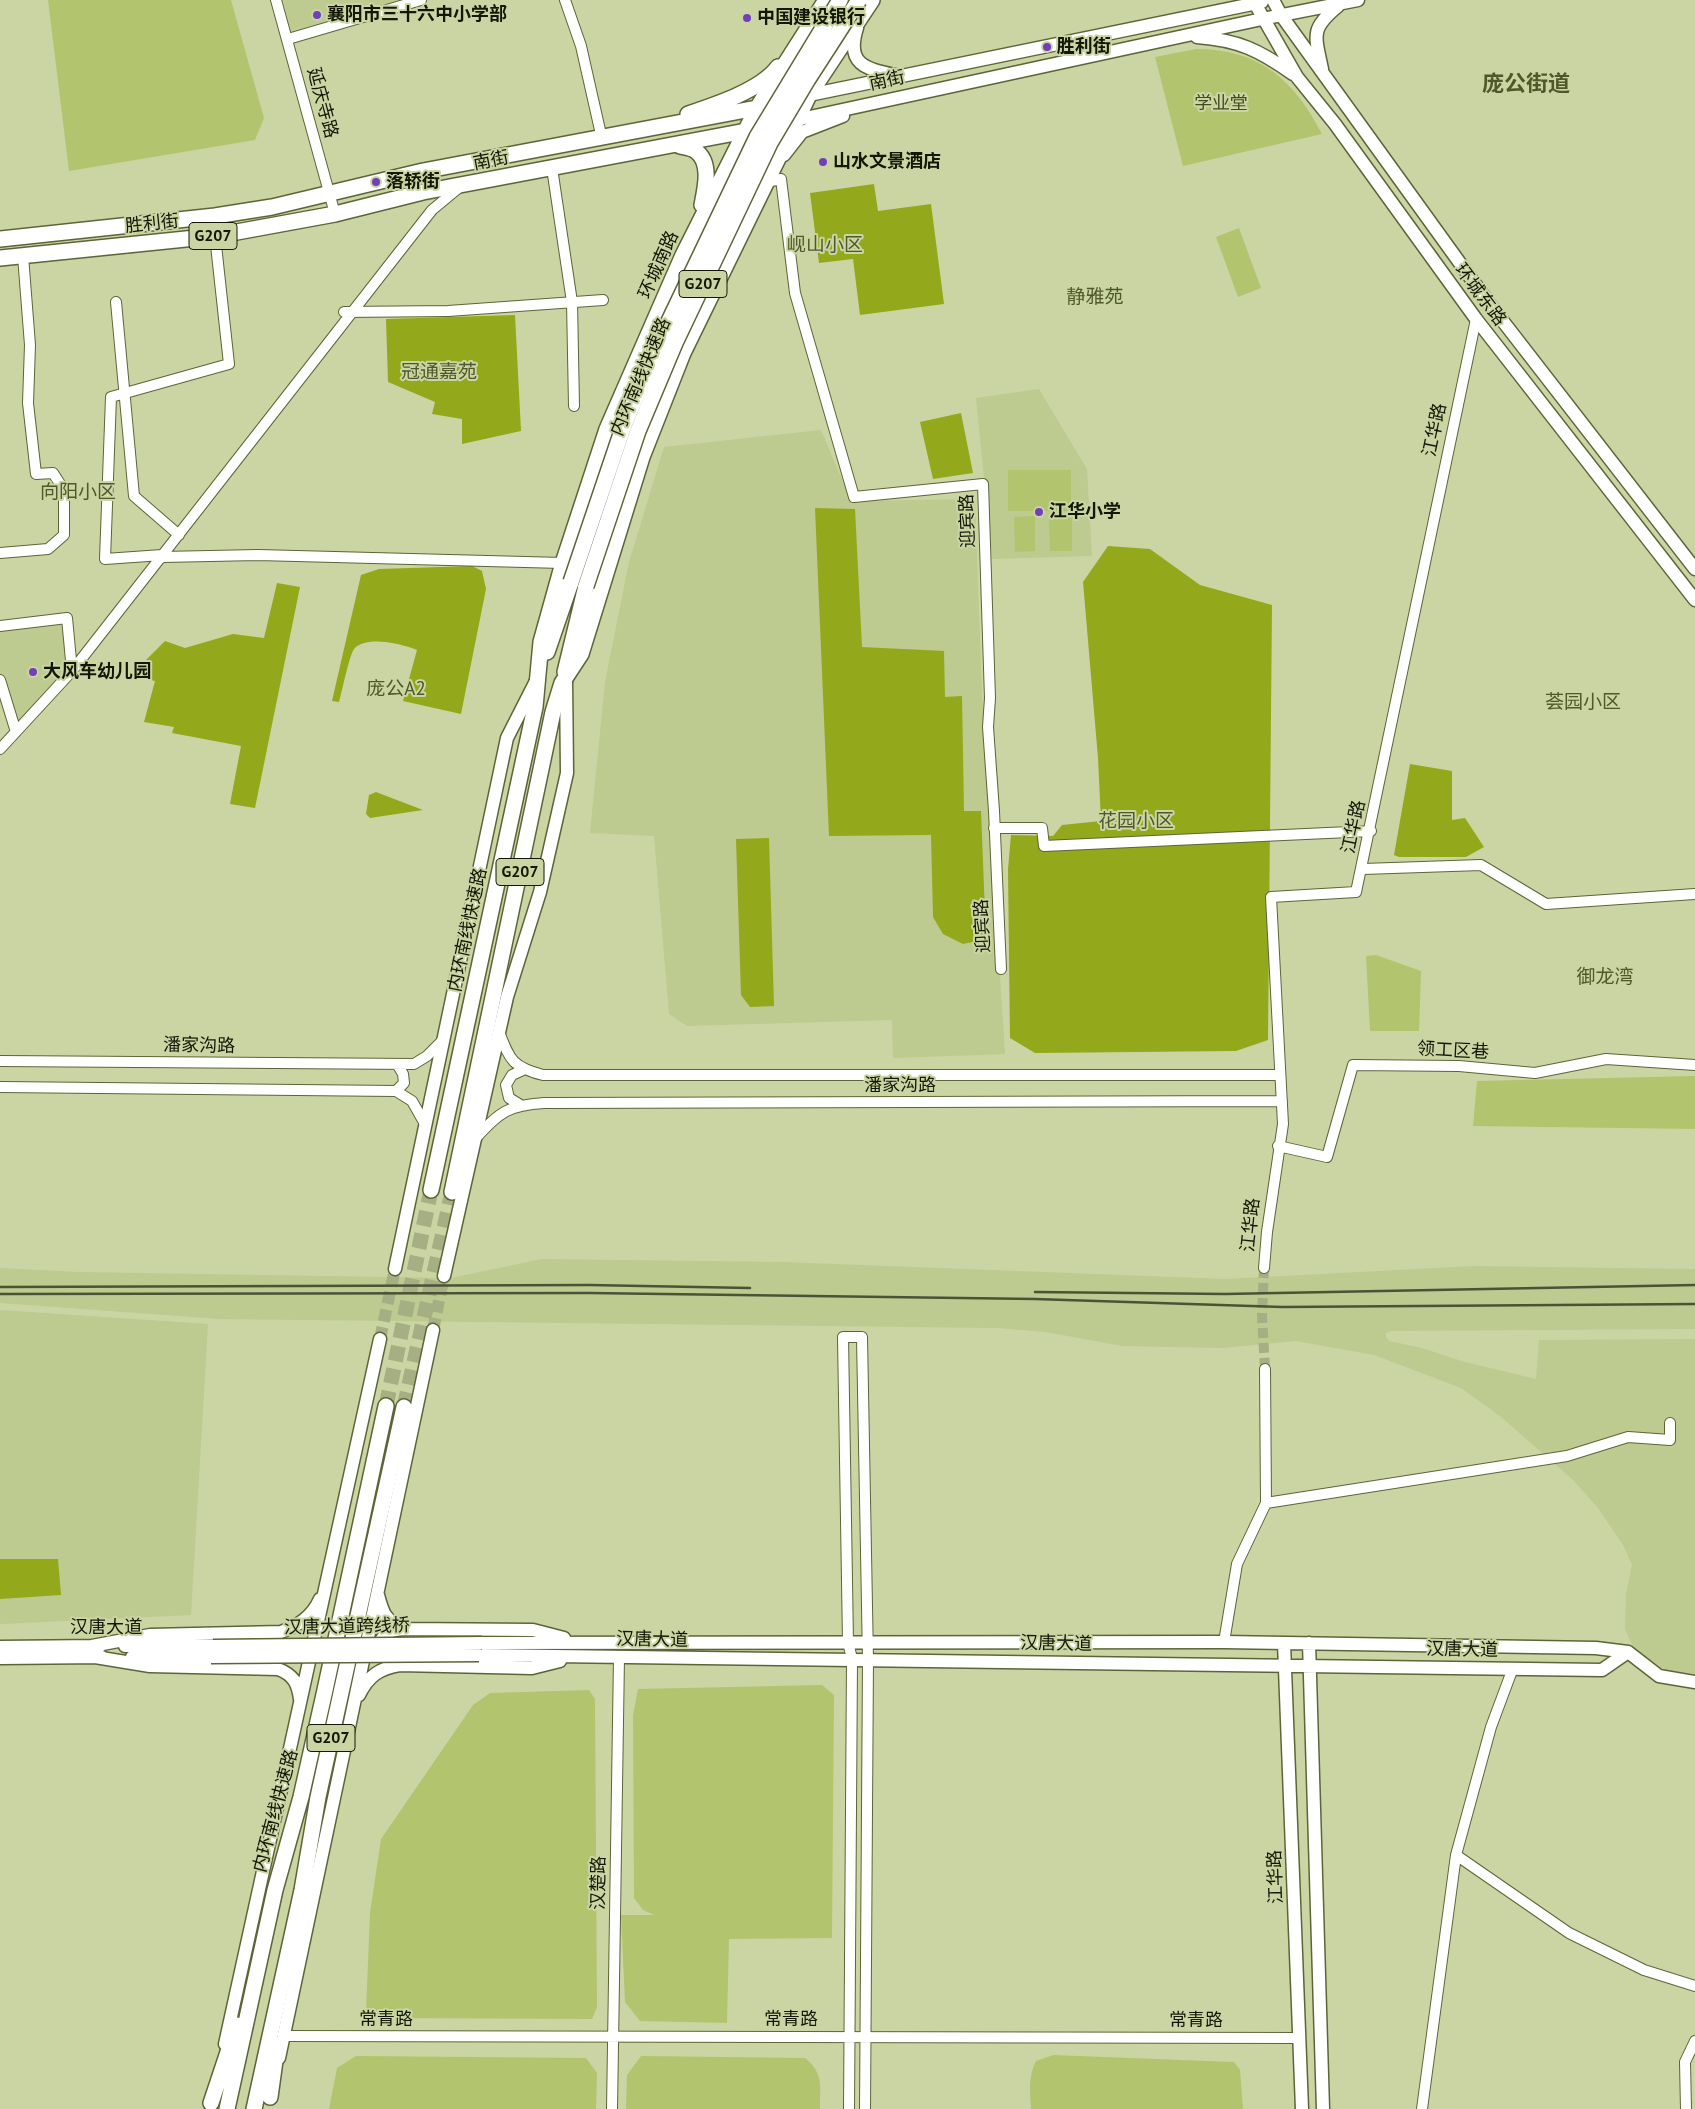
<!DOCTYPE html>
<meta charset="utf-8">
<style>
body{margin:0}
canvas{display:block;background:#cad5a3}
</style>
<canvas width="1695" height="2109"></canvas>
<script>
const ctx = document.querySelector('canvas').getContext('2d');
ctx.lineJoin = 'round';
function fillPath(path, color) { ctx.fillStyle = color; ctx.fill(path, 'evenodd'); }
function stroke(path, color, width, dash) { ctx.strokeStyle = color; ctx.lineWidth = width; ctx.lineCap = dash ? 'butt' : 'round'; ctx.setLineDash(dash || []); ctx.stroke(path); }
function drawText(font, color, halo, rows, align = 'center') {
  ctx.font = font + ' "PT Sans","Noto Sans SC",sans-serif'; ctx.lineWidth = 4; ctx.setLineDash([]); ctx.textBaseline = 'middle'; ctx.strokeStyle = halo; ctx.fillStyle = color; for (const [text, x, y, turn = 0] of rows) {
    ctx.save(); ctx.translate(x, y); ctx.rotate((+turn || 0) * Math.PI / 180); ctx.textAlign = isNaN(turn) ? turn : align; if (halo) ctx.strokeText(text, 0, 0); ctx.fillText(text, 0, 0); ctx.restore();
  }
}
const built = new Path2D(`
 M283 0H402L291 31Z
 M1039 389 1087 469 1092 556 992 559 976 398Z
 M821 430 851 501 975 499 982 694 1005 1054 893 1058 892 1020 687 1026 669 1014 654 836 590 833 605 682 629 562 664 447Z
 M64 623 67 670 16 724 0 674V631Z
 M542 1259 783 1262 1226 1279 1474 1266 1695 1269V1329L1391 1331 1386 1333V1337L1389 1341 1422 1348 1465 1362 1536 1379 1539 1340 1695 1339V1675L1667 1671 1634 1649 1625 1629 1626 1594 1632 1565 1623 1545 1598 1508 1573 1480 1500 1416 1461 1388 1374 1355 1296 1341 1223 1348 1122 1346 1046 1332 997 1328 220 1319 0 1303V1268L79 1272 451 1278Z
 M0 1310 208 1324 191 1615 0 1624Z`);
const green = new Path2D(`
 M48 0H231L264 118 255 140 69 171Z
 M1196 49C1260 49 1294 80 1322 134L1183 166 1155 57Z
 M1239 228 1261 288 1238 297 1216 237Z
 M1008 470H1071V511H1008Z
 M1035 516V551L1015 552 1014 517Z
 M1049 518H1072V551H1050Z
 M1376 955 1421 971 1419 1031H1370L1366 956Z
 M1695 1076V1129L1473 1126 1477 1081Z
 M822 1685 834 1695 832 1938 729 1939 727 2023 640 2021 625 2002 621 1915H654L643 1910 634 1898 633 1715 638 1689Z
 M589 1690 595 1699 597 2007 592 2019 375 2018 366 2011 370 1913 381 1839 473 1705 490 1693Z
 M1053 2055 1234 2062 1240 2070 1243 2109H1031C1030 2092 1028 2076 1036 2061Z
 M356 2056 586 2058 597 2073 596 2109H329L337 2068Z
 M641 2056 805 2058C824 2073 820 2087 820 2109H626L627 2075Z`);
const forest = new Path2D(`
 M874 184 878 211 931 204 944 304 860 315 853 259 819 263 810 193Z
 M515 315 521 431 462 444V419L432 414 435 402 388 382 386 319Z
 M961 413 973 473 933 479 920 422Z
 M815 508 855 509 862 647 944 651 945 697 962 696 964 811H981L986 939 963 944 943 934 933 917 931 835 829 836Z
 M1108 546 1150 549 1200 585 1272 605 1268 1040 1236 1051 1035 1053 1010 1038 1008 869 1011 835 1053 836 1062 825 1101 821 1098 758 1083 582Z
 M472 566 482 571 486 589 461 714 403 701 417 650C402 644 366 635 354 649 349 656 342 692 339 702L332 701 361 575 379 569Z
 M277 583 300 587 255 808 230 804 241 746 172 733 174 727 144 722 155 681 130 676 165 641 185 648 233 634 264 638Z
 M1410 764 1452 771V820L1465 818 1484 847 1466 857H1399L1394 855Z
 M376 792 423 810 370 818 366 814 369 795Z
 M769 838 774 1006 750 1007 741 995 736 839Z
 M0 1559H58L61 1595 0 1599Z`);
const minorTunnel = new Path2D(`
 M1264 1268 1262 1316 1265 1369`);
const majorTunnel = new Path2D(`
 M433 1330 444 1276
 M380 1339 395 1269`);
const highwayTunnel = new Path2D(`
 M386 1406 431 1190
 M404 1407 452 1192`);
const minor = new Path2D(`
 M276 0 335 214
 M565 0 581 46 602 139
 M288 39 421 0
 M552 168 572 302 574 406
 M766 182 781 179 795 293 854 497 983 484 990 698 988 727 994 811 1001 969
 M116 302 134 496 179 535
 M344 312 448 311 603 300
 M0 553 48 549 64 535V490L53 473 36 474 28 403 30 345 23 256
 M162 555 105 559 111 397 229 364 215 236
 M160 559 162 557 258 555 563 563
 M0 626 67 618 72 671
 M0 680 16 732
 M0 749 72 671 432 210 461 186
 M994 828H1042L1044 846 1371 831
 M1363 869 1481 865 1546 904 1695 894
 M499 1032C510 1060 512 1067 543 1075H1280
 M0 1061 414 1064 427 1056 443 1040
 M0 1087 396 1091 412 1101 425 1124
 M396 1091 404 1083 403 1074 397 1064
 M519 1104 509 1098 506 1085 512 1075 523 1070
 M476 1138C499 1112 509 1105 544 1103L1282 1101
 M1278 1146 1327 1157 1353 1065 1459 1066 1535 1073 1606 1059 1695 1065
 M1264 1268 1267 1232 1283 1124 1271 897 1356 892 1476 319
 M1266 1503 1567 1456 1628 1437 1670 1440V1423
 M1224 1642 1237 1564 1266 1503 1265 1369
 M1456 1855 1569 1933 1644 1970 1695 1986
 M283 2036 1300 2038
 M612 2109 619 1657
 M849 2109 852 1659 848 1642 843 1337H862L868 1660 865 2109
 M1422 2109 1456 1855 1491 1727 1513 1668
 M1686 2109 1685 2062 1695 2041`);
const major = new Path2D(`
 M1253 0 1297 77 1335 124 1476 319 1695 600
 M1273 0 1281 15 1488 302 1695 569
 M857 28C845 66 867 69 899 76
 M1197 37C1238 40 1259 50 1293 74
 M1322 69C1315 35 1310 29 1338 6
 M809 95 1262 2
 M796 120 1262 19 1358 0
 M784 155 802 132 843 116
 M395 1269 507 738 536 681
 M444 1276 507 997 540 892 567 773 566 679
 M378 1595C383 1614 385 1620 404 1629L533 1630 564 1638
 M482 1643 1224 1642 1596 1648 1628 1652 1659 1676 1695 1682
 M1284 1643 1302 2109
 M1309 1643 1323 2109
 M92 1646 150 1635 281 1632C299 1625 312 1617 320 1599
 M125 1646H213
 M0 1647 100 1646
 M380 1652 378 1646C384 1633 389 1630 404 1629
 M479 1655 1602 1670 1628 1652
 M95 1657 150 1666 278 1669C294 1675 298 1684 300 1699
 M132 1657H211
 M0 1658 102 1657
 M359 1695C368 1676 380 1668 400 1665L532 1668 560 1661
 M225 2044 380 1339
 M279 2058 433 1330`);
const highway = new Path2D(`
 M688 114C715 105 761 90 778 67
 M680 146C685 147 692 148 696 151 712 163 705 189 702 205
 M0 239 215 216 272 207 423 171 762 107
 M0 258 215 236 335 214 423 192 751 130
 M547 652 571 582
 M565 672 586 586
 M431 1190 535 707 541 642 563 563 607 429 683 255 757 108 826 0
 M452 1192 553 712 562 683 581 654 642 457 683 353 809 95 872 0
 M270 2097 277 2046
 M211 2103 237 2025
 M227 2109 275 1890 301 1797 325 1690 386 1406
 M254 2109 302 1890 318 1797 404 1407`);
const rail = new Path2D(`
 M0 1287 589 1285 750 1288
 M1035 1292 1225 1294 1695 1285
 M0 1294 589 1293 1035 1299 1282 1307 1695 1304`);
const majorBridge = new Path2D(`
 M213 1646 482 1643
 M211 1657 479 1655`);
const highwayBridge = new Path2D(`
 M571 582 624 425 661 338 757 137 840 0
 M586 586 638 431 675 343 770 143 808 79 859 0`);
const markers = [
 [317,15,5,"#7140b8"],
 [747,18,5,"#7140b8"],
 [1047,47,5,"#7140b8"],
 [823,162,5,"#7140b8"],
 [376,182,5,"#7140b8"],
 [1039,512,5,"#7140b8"],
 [33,672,5,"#7140b8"]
];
const shields = [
 [213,236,48],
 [703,284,48],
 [520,872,48],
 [331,1738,48]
];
const shieldNames = [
 ["G207",213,236],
 ["G207",703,284],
 ["G207",520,872],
 ["G207",331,1738]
];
const poiNames = [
 ["襄阳市三十六中小学部",327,15],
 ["中国建设银行",757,18],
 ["胜利街",1057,47],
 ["山水文景酒店",833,162],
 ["落轿街",386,182],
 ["江华小学",1049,512],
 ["大风车幼儿园",43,672]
];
const streetNames = [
 ["南街",887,81,-12],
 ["延庆寺路",322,103,75],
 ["南街",491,161,-11],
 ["胜利街",152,224,-6],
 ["环城南路",659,265,-66],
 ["环城东路",1480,295,53],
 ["内环南线快速路",641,377,-67],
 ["江华路",1435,430,-78],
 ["迎宾路",968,521,-92],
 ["江华路",1354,827,-78],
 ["迎宾路",983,926,-93],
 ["内环南线快速路",468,930,-78],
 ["潘家沟路",199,1046,1],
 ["领工区巷",1453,1051,3],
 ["潘家沟路",900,1086],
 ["江华路",1251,1225,-84],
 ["汉唐大道跨线桥",347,1627,-1],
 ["汉唐大道",106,1628],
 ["汉唐大道",652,1640,1],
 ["汉唐大道",1056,1644,1],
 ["汉唐大道",1462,1650,1],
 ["内环南线快速路",276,1811,-75],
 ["江华路",1276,1877,-92],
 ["汉楚路",599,1883,-89],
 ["常青路",386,2020],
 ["常青路",791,2020],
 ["常青路",1196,2021]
];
const parkNames = [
 ["学业堂",1221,104]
];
const neighbourhoodNames = [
 ["岘山小区",825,246],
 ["静雅苑",1095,298],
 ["冠通嘉苑",439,373],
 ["向阳小区",78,493],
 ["庞公A2",396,690],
 ["荟园小区",1583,703],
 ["花园小区",1136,822],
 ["御龙湾",1605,978]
];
const districtNames = [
 ["庞公街道",1526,85]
];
fillPath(built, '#bdca90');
fillPath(green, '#b3c46f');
fillPath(forest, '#94a81b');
stroke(minorTunnel, '#a5af83', 10, [10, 5]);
stroke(majorTunnel, '#a5af83', 12, [12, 6]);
stroke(highwayTunnel, '#a5af83', 15, [15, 8]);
stroke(minor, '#5c6537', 12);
stroke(major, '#5c6537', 15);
stroke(highway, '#5c6537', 18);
stroke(minor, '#fff', 10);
stroke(major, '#fff', 12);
stroke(highway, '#fff', 15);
stroke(rail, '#4c5236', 2.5);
stroke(majorBridge, '#5c6537', 15, []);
stroke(highwayBridge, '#5c6537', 18, []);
stroke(majorBridge, '#fff', 12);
stroke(highwayBridge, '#fff', 15);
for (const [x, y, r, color] of markers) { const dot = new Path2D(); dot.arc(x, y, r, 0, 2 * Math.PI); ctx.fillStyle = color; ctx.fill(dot); stroke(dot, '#cad5a3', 2); }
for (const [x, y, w] of shields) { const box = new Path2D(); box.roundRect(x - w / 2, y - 13.5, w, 27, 4); ctx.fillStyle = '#cad5a3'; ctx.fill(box); stroke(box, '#131705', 1); }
drawText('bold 16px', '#131705', null, shieldNames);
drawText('bold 18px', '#131705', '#cad5a3', poiNames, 'left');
drawText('18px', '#131705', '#cad5a3', streetNames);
drawText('18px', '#424b19', '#cad5a3', parkNames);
drawText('19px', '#4f582a', '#cad5a3', neighbourhoodNames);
drawText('bold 22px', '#4f582a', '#cad5a3', districtNames);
</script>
